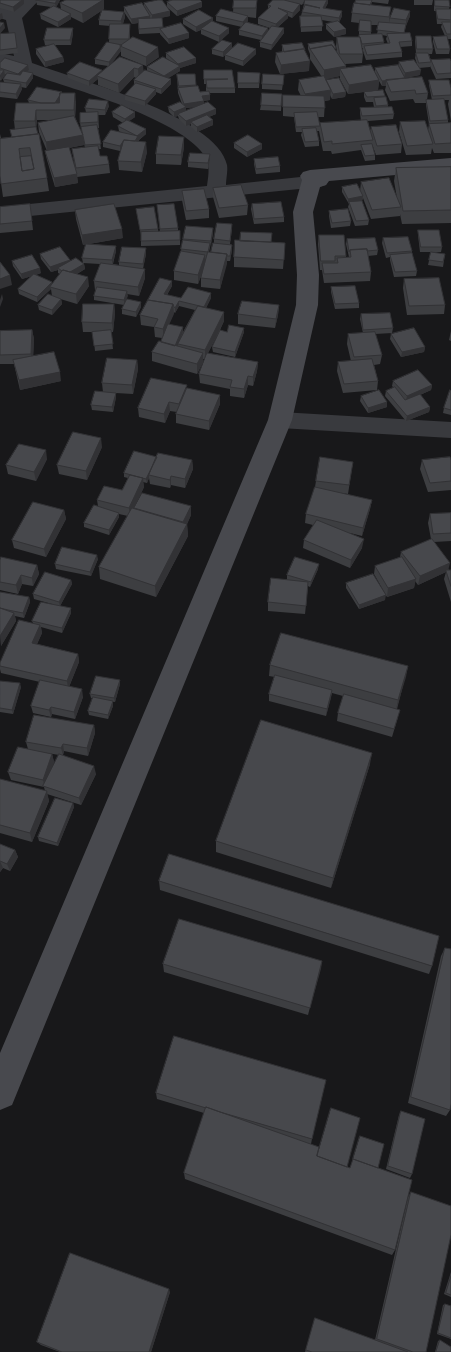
<!DOCTYPE html>
<style>
body{margin:0}
canvas{display:block;background:#18181a}
</style>
<canvas width="451" height="1352"></canvas>
<script>
const ctx = document.querySelector('canvas').getContext('2d');
ctx.lineJoin = 'round';
function fillPath(path, color) { ctx.fillStyle = color; ctx.fill(path, 'evenodd'); }
function stroke(path, color, width, dash) { ctx.strokeStyle = color; ctx.lineWidth = width; ctx.lineCap = dash ? 'butt' : 'round'; ctx.setLineDash(dash || []); ctx.stroke(path); }
const street = new Path2D(`
 M22 0H39L22 18 32 63C75 79 217 116 227 165 228 171 226 179 226 185L319 175 326 177 328 181 326 185 319 187 0 219V207L207 186C209 172 211 162 200 150 173 119 88 93 47 80 32 74 16 67 0 63V53L14 56 6 20 0 18V7L11 10Z
 M280 412 451 422V438L280 428 272 426 269 420 272 414Z`);
const secondary = new Path2D(`
 M451 158V170L329 181 326 185 320 187 313 212 319 275 318 305 292 420 12 1105 0 1110V1053L268 420 296 305 297 275 293 212 302 180 300 176 303 172 310 170Z`);
const wall = new Path2D(`
 M0 0H24V4L14 12 0 8Z
 M36 0H60L56 7 61 9 60 3 104 9 83 23 71 17V19L58 27 41 19 40 14 51 7 37 5Z
 M168 0H200L202 7 177 16 167 7V2L170 1Z
 M234 0H257L256 18 248 17V21L247 22 268 28V31L270 28 258 24V18L268 9V5L273 0H305L302 5 296 3 300 10 292 18 288 16V18L278 27 284 33 271 50 260 47V42L261 40 239 35V30L242 27 216 21V16L233 12Z
 M356 0H389L388 4 372 2 371 5 390 16 389 23 390 18 410 16 406 25 404 34 412 41V46L400 47 402 52V57L366 60 363 51V48H362L363 54 362 63 345 64 346 66V68L375 73V68L398 66 399 62 417 64 415 58 416 53 415 41 416 36 433 49 432 54H429L431 61H451V78L436 79 430 66V67L419 68 420 75 405 78V79L428 93 427 100H432L429 85V80L451 88V121L448 104 449 100H444L448 120V123H451V153H434L432 148 431 154 406 155 399 132 400 122 428 130 429 124 426 105V103H415L413 99 390 101 385 90 386 86H382L379 81 378 90 365 92 385 96V98L388 105V107L394 114 393 119 368 121 370 131 371 127 402 144 401 153 376 155 372 144 375 155V160L365 161 361 150 332 154 331 151H323L319 131H317L319 141V146L305 147 301 135 302 132H296L294 117 283 116V95L301 96 298 90 299 80 322 77 310 59V54L308 49V44L336 50 337 52 336 46 337 37H359V23L351 22 352 13ZM371 25H379L377 34H371ZM382 35 387 36 386 39 388 44H384ZM340 76V79L348 94 364 92V97L366 102H373L374 107 360 108V113L361 121 320 123V126L318 117H324L325 101 330 100V95L332 99 345 97 346 92 326 81 325 79Z
 M414 0H433L432 5H414Z
 M434 0H449V9H451V39H447L450 49 449 54H436L433 42V37L445 36 441 27 442 24H437L436 11H434Z
 M144 3 170 11V16L159 18 163 28 189 33V38L169 44 160 34V33L139 34 138 23 132 24 124 12V7L144 6Z
 M328 3 325 8 342 16 339 22 346 34 334 37 326 29V24L333 22 322 20V31L301 32 300 16H301L304 4Z
 M124 12 125 17 123 24 130 29V40L159 57 146 66 121 56V51L111 64 120 57 143 71H147V67L169 60 166 58V53L196 58V63L180 68V71L168 78 171 84 161 94 156 92V94L145 106 125 100V95L134 85V80L136 78 134 77 119 93 98 85V79L89 86 68 78 67 73 102 70V71L108 66 95 64V59L109 42 110 26 99 25V20Z
 M183 19 213 21 229 33 219 42 201 34V30L196 32 183 24Z
 M73 28V33L71 45H55L63 57 64 62 45 67 36 54V49L51 45H45L44 40Z
 M15 33 18 53 0 55V34Z
 M282 45 309 71 280 74 275 62 276 53 282 52Z
 M232 48 256 54 243 66 225 60V55L223 57 212 54V49Z
 M0 63 28 65 29 70 27 72 33 73V78L26 88 21 87 22 89 17 99 0 97V82H4L3 79 6 75 5 74V75L0 81Z
 M204 70 235 88V93H210V100L203 101 204 104 216 109V114L209 117 213 125 197 132 191 127V124L186 126 179 119 178 116 174 117 169 112 168 107 182 104 178 93 177 74H195L196 86 200 92 206 91V84H204ZM195 107 186 111V108Z
 M238 72 260 73 259 88H238Z
 M284 75 282 90 262 89V84Z
 M62 93 76 102 75 117 82 134 80 123 86 112 85 108 109 106 105 115H98L99 128H98L101 149H98L100 156 109 164 110 173 77 177 78 183 55 187 47 160 45 151H47L39 132 38 123 55 120H37L36 128 47 178 49 191 3 197 0 176V134L1 138 11 137 15 130 14 121 29 103 28 100ZM83 138 85 148 72 149 75 169 69 148 84 145Z
 M282 94 281 111 260 110 261 105Z
 M112 112 135 117 129 121 146 129V134L139 140V142L147 152 142 172 119 170 118 161 121 149 120 151 103 147V142L122 133 119 131 118 126 123 123 113 117Z
 M234 143 262 144V149L247 157 234 148Z
 M184 147 181 165 156 164V154Z
 M210 154V159L208 169 188 167V162Z
 M254 159 280 166V172L256 174 254 164Z
 M451 167V223L402 224 400 214V216L371 219 363 198 362 201 369 220 368 225 355 226 348 207 349 204 342 192V187L360 191 361 182 397 198 394 181 396 168Z
 M213 188 248 205 247 215 219 218 213 197Z
 M182 191 209 209V218L186 220 182 200Z
 M30 204 33 230 0 233V207Z
 M252 204 284 217V222L254 224 251 209Z
 M157 205 178 228V231H180V245L141 246V235L136 209 158 229V232L160 231Z
 M75 210 123 238 89 244 116 246V251L113 264 119 265V262L146 248V254L143 268 145 278 139 296 127 294 126 300 141 302V307L136 317 122 314V309L124 305 94 300V296L96 290H95L94 281 100 264 83 263 84 264 85 269 77 274 89 286 77 304 57 298 61 299 62 304 52 315 39 310 38 305 52 296 51 289 37 302 19 294 18 289 32 276 22 279 13 266 12 261 41 273 36 275 52 282V284L60 274 58 273V270L51 272 41 259 40 254 70 260V261L83 263 82 258 86 244 83 245 76 219Z
 M329 211 351 221 350 226 331 228 329 216Z
 M232 229 230 244 232 245V250L230 261H227L220 289 201 287V278L203 271 198 284 174 280V271L181 251 183 239 213 233 209 252H211L214 243V239Z
 M418 230 442 247 441 252H431L445 254 443 267 428 265 431 252H420L418 235Z
 M319 235 346 256V257H349L346 244 347 239 378 250 377 255 368 256 371 272 370 281 324 283 322 270H320L318 244Z
 M383 238 412 251V253L417 271 416 276 394 277 390 260V257L386 258 382 243Z
 M272 242 285 243 283 269 234 267V257Z
 M404 279 445 305 444 314 407 315 403 288Z
 M172 281V286L167 295 181 298H211L206 308 224 312V321L220 330 227 332H244L235 357 213 352 212 347 218 334 208 353 258 362 257 371 253 386 248 385 244 398 230 396V389L200 383 199 374 205 359H203V362L197 374 152 361V352L161 342 162 338 155 337 154 327 141 325 140 315ZM179 306 195 310 183 332 169 324 174 312 175 313Z
 M331 287 359 303V308L335 309 331 292Z
 M114 304 115 313 113 332H111L113 349 95 351 93 332H83L82 322Z
 M279 305 278 315 275 328 238 324V314Z
 M361 314 393 328 392 333 375 334 382 355 380 364 374 365 378 381 377 390 343 393 337 371 338 362 351 361 347 344 348 334 363 333 360 319Z
 M32 330 34 339 33 356 61 381 20 390 14 364H0V331Z
 M451 331V341L449 340Z
 M391 334 425 347 424 352 401 357 390 339Z
 M137 360 138 369 133 394 116 393V397L113 412 92 410 91 405 103 392 102 383Z
 M393 381 432 385 431 390 420 395 430 407 429 412 406 421 385 396 386 391 394 388 392 386Z
 M187 388 220 404 209 430 176 423V414L177 412 170 411 165 423 139 417 138 408Z
 M451 391V415L443 413 444 408Z
 M361 396 387 402V407L368 413 360 401Z
 M102 447 87 480 59 474 57 465Z
 M157 457 192 460 193 469 185 488 171 485 170 488 150 484 149 478 147 483 143 482 144 487 134 508 191 515 187 524 188 536 156 597 100 579 99 567 128 516 119 514V517L109 535 84 527V523L98 506 97 500 122 490 128 478 124 477V473Z
 M47 459 36 481 8 474 6 465Z
 M422 460H451V490L428 492 420 469Z
 M353 462 348 494 340 493 372 500 370 509 362 536 350 533 362 548 350 568 303 548 304 540 313 525 305 523 306 514 315 487 316 481Z
 M64 510 66 519 46 557 14 548 12 540Z
 M451 513V541L434 542 449 570H451V602L444 579 446 572 418 585 415 581 414 588 387 597 374 574 375 566 400 557 401 552 431 539 428 523 430 514Z
 M98 559 91 576 56 569 55 564Z
 M0 560 37 565 39 574 33 586 22 584 18 594 0 590Z
 M318 569 310 587 308 586 305 614 268 611V602L287 579V575Z
 M71 580 72 584 60 606 71 613 62 633 41 627 42 633 37 644 78 654 79 662 69 687 83 697 75 719 52 714 51 717 33 713 31 706 40 682 1 673 0 669V663L33 623 32 621 52 604 34 599 33 594Z
 M346 583 385 600 359 609 346 588Z
 M0 592 29 597 30 602 24 618 15 616 16 621 1 646Z
 M270 665 408 666 397 709 398 717 392 737 337 721 338 713 343 696 332 693 326 716 269 701V694L275 677 269 676Z
 M120 680V684L115 702 111 701H113V706L108 719 89 715 88 711 93 698H91L90 694Z
 M0 681 21 687 13 714 0 712Z
 M94 725 95 733 88 756 64 751 63 755 96 774 81 805 47 794 49 801 32 842 0 833V779L45 791 44 787 11 780 8 772 28 749 26 742ZM36 751 59 755 49 774 54 762 52 754Z
 M370 764 331 888 216 852V841Z
 M73 803 74 807 58 846 39 841 38 837Z
 M0 844 15 850 18 857 10 871 3 868 0 872Z
 M159 881 432 966 429 974 160 890Z
 M445 948 450 1110 446 1116 408 1103 441 956Z
 M322 961 308 1015 164 972 163 964Z
 M156 1093 312 1139 311 1144 350 1168 353 1159 378 1168 395 1250 392 1255 185 1179 184 1173 204 1113 157 1099Z
 M401 1111 412 1174 410 1178 386 1169 399 1115Z
 M411 1192 426 1352H305L315 1318 375 1340 408 1197Z
 M451 1272V1297L444 1294Z
 M170 1292 151 1352H60L41 1345 37 1342Z
 M445 1304 451 1306V1339L437 1334 443 1305Z
 M440 1340 451 1352H435L438 1341Z`);
const shadedWall = new Path2D(`
 M22 0H24V4L14 12 13 7Z
 M57 0H60L56 8 55 3Z
 M103 0H104V9L83 23 82 13Z
 M327 0H328V3L323 13V8Z
 M202 2V7L177 16V11Z
 M300 4V10L292 18 293 13Z
 M170 11V16L152 20V15Z
 M342 11V16L339 23V18Z
 M410 11V16L406 26V20Z
 M124 12 125 17 122 26 121 21Z
 M2 13 3 18 0 20V14Z
 M288 13V18L275 29 276 24Z
 M71 14V19L58 27V22Z
 M150 16V21L132 24 131 19Z
 M248 16V21L243 27V22Z
 M213 18V23L196 32V27Z
 M4 23 5 28 0 34V28Z
 M73 28V33L71 45 70 40Z
 M229 28V33L219 42V36Z
 M268 28V33L262 41V36Z
 M284 28V33L271 50 272 45Z
 M346 29V34L334 37V32Z
 M189 33V38L169 44 168 39Z
 M232 43V48L223 57V52Z
 M120 46 121 51 109 67V62Z
 M158 47 159 57 146 66V57Z
 M256 49V54L243 66V61Z
 M63 57 64 62 45 67V62Z
 M196 58V63L180 68V71L164 81V76L178 68V64Z
 M310 61 309 71 280 74 281 65Z
 M28 65 29 70 19 79 18 74Z
 M143 65 144 75 139 79 138 69Z
 M346 66V75L340 69V76L324 80V70Z
 M134 68V77L119 93 118 84Z
 M4 70 5 75 1 81 0 76Z
 M102 70 103 75 97 76 98 79 89 86V81Z
 M421 70 420 75 404 78 405 73Z
 M33 73V78L26 88V83Z
 M171 79V84L161 94V89Z
 M379 80 378 90 348 94 349 85Z
 M382 81H386V86H382Z
 M21 84 22 89 17 99 16 94Z
 M156 89V94L145 106V101Z
 M331 90 330 100 305 104V94Z
 M62 92V97L54 110 53 105Z
 M346 92 345 97 332 99 333 94Z
 M75 93 76 102 75 120 74 110Z
 M210 95V100L202 101V96Z
 M108 101 109 106 105 115V110Z
 M204 101V106L186 108V112L178 114V116L174 117V112L184 108V104Z
 M216 109V114L193 123 191 122V124L186 126V121Z
 M36 110 37 120 36 130 35 121Z
 M135 112V117L125 124V119Z
 M213 120V125L197 132V127Z
 M146 129V134L139 140V141L133 144 137 136Z
 M83 135 84 145 47 152 46 142Z
 M184 137V147L181 165V155Z
 M123 142V147L120 151V146Z
 M146 142 147 152 142 172 141 162Z
 M262 144V149L247 157V152Z
 M210 154V159L208 169V163Z
 M77 174 78 183 55 187 54 178Z
 M363 196 362 201 349 202 348 204V199Z
 M213 228V233L211 246V241Z
 M122 229 123 238 83 245 82 235Z
 M232 245V250L230 261V256Z
 M116 246V251L112 265V260Z
 M146 248V254L143 269V264Z
 M227 254V264L220 289V280Z
 M205 255V264L198 284V275Z
 M70 260 71 265 58 268V270L51 272 50 267Z
 M84 264 85 269 66 280 65 275Z
 M40 268 41 273 22 279 21 274Z
 M145 269V278L139 296 138 287Z
 M10 275 12 285 0 289V279Z
 M88 277 89 286 77 304 76 294Z
 M172 281V286L164 299V294Z
 M52 282 53 287H50L51 289 37 302V297Z
 M127 291 128 296 124 305V300Z
 M211 293V298L204 312V307Z
 M2 294 3 299 0 307V300Z
 M61 299 62 304 52 315V310Z
 M179 301V306L175 313V308Z
 M141 302V307L136 317V312Z
 M114 304 115 313 113 332 112 323Z
 M173 304 174 314 163 338V329Z
 M279 305 278 315 275 328 276 319Z
 M224 312V321L205 359V350Z
 M183 327V332L178 344V345L175 352V347Z
 M244 328V332L235 357V352Z
 M32 330 34 339 33 363 31 354Z
 M425 347 424 352 401 357 402 352Z
 M203 353V362L197 374V364Z
 M137 360 138 369 133 394 132 385Z
 M258 362 257 371 253 386V377Z
 M60 372 61 381 20 390 19 380Z
 M248 376V385L244 398V389Z
 M432 385 431 390 406 401 407 396Z
 M116 393V397L113 412 112 407Z
 M220 395V404L209 430V421Z
 M169 402 170 411 165 423 164 414Z
 M387 402V407L368 413V408Z
 M430 407 429 412 406 421 407 416Z
 M101 438 102 447 87 480 86 471Z
 M46 450 47 459 36 481 34 472Z
 M157 457 149 475V478L147 483 146 479Z
 M192 460 193 469 185 488V479Z
 M171 476V485L170 488V480Z
 M143 478 144 487 130 517 129 508Z
 M372 500 370 509 362 536 363 528Z
 M191 506V515L184 531 183 522Z
 M64 510 66 519 46 557 44 549Z
 M119 513V517L109 535V530Z
 M187 524 188 536 156 597 155 586Z
 M364 539 362 548 350 568 351 560Z
 M97 555 98 559 91 576 90 572Z
 M450 563 448 571 446 570V572L418 585 420 576Z
 M319 564 318 569 310 587 311 582Z
 M37 565 39 574 33 586 32 578Z
 M21 575 22 584 18 594 16 585Z
 M416 579 414 588 387 597 388 588Z
 M71 580 72 584 60 606 59 602Z
 M386 595 385 600 359 609V605Z
 M29 597 30 602 24 618 23 613Z
 M71 608V613L62 633V628Z
 M14 613 16 621 1 646 0 636Z
 M40 625 42 633 34 651 32 643Z
 M78 654 79 662 68 689 67 681Z
 M408 666 406 677 396 710 398 700Z
 M120 680V684L115 702 114 698Z
 M20 683 21 687 13 714 12 710Z
 M82 689 83 697 75 719 74 712Z
 M332 690 331 698 326 716 327 709Z
 M113 701V706L108 719V715Z
 M51 707 52 714 51 717 49 710Z
 M94 725 95 733 88 756 87 748Z
 M63 744 64 751 63 755 61 748Z
 M372 753 370 764 331 888 333 878Z
 M52 754 54 762 45 787 43 780Z
 M94 766 96 774 81 805 79 798Z
 M47 791 49 801 32 842 30 833Z
 M73 803 74 807 58 846 57 843Z
 M15 850 18 857 10 871 7 864Z
 M0 861 3 868 0 872Z
 M322 961 321 969 308 1015 310 1008Z
 M169 1289 170 1292 151 1352H149Z`);
const building = new Path2D(`
 M1 0H22L13 7 0 3V1Z
 M36 0H57L55 3Z
 M66 0H103L82 13 60 3Z
 M158 0H162L170 11 152 15 144 3Z
 M173 0H200L202 2 177 11 167 2Z
 M234 0H257L256 8H233Z
 M273 0H284L300 4 293 13 278 8 288 13 276 24 258 18 271 6 268 5Z
 M305 0H327L323 8 342 11 339 18 302 12 305 5 320 8 304 4Z
 M356 0H372L370 5 355 3Z
 M435 0H449L450 7 435 6Z
 M142 3 150 16 131 19 124 7Z
 M354 3 391 7 389 17 352 13Z
 M54 6 71 14 58 22 40 14Z
 M394 8 410 11 406 20 390 18Z
 M221 9 248 16 243 22 216 16Z
 M436 9H451V20L438 19Z
 M102 10 124 12 121 21 99 20Z
 M199 10 213 18 196 27 183 19Z
 M300 16H321L323 26 301 27Z
 M162 18 163 27 139 29 138 19Z
 M360 20 371 21V32L359 31Z
 M212 21 229 28 219 36 201 29Z
 M338 21 346 29 334 32 326 24Z
 M0 22 4 23 0 28Z
 M246 22 268 28 262 36 239 30Z
 M379 22 406 24 404 33 377 30Z
 M442 22H451V34H447Z
 M181 23 189 33 168 39 160 29Z
 M110 24H130L129 39H109Z
 M272 26 284 28 272 45 260 42Z
 M47 28H73L70 40H44Z
 M15 33 17 48 0 50V34Z
 M410 33 412 41 399 42 402 52 367 55 364 46 390 43 387 34Z
 M382 34 384 42 362 44 360 37H359V35Z
 M416 36H431L433 49H417Z
 M447 36 450 49H437L433 37Z
 M133 37 158 47 146 57 120 46Z
 M337 37H360L363 54H340Z
 M222 40 232 43 223 52 212 49Z
 M333 41 336 48 335 49 332 45 310 49 308 44Z
 M107 42 122 45 109 62 95 59Z
 M238 43 256 49 243 61 225 55Z
 M302 43 305 50 304 49 284 52 282 45Z
 M54 44 63 57 45 62 36 49Z
 M332 45 346 66 324 70 310 49Z
 M184 47 196 58 178 64 166 53Z
 M304 49 310 61 281 65 276 53Z
 M416 53H428L431 62 419 63Z
 M120 57 143 65 138 69 134 68 118 84 97 76Z
 M163 57 180 66 164 76 147 67Z
 M5 58 28 65 18 74 0 68V63Z
 M450 59 451 61V73L437 74 431 60Z
 M414 60 421 70 405 73 399 62Z
 M80 62 102 70 89 81 67 73Z
 M371 65 379 80 349 85 340 69Z
 M398 65 405 78 382 81 375 68Z
 M0 70H4L0 76Z
 M145 70 171 79 161 89 134 80Z
 M204 70H232L235 88H207L206 80 228 79H204Z
 M23 71 33 73 26 83 3 79 7 73 20 75Z
 M238 72 260 73 259 83H238Z
 M177 74H195L196 85 179 86Z
 M263 74 284 75 283 85 262 84Z
 M324 76 331 90 305 94 299 80Z
 M422 77 428 93 416 94 415 90 391 92 386 80Z
 M339 78 346 92 333 94 326 80Z
 M429 80H449L451 88V95L433 96Z
 M0 82 21 84 16 94 0 92Z
 M136 83 156 89 145 101 125 95Z
 M198 86 200 92 209 91 210 95 202 96 204 101 184 104 178 88Z
 M37 87 62 92 60 93V95L55 103H41L28 100Z
 M383 90 385 96 367 97 364 92Z
 M60 93H75L74 110H36L35 121H14L16 103H59Z
 M262 93 282 94 281 106 261 105Z
 M283 95 324 96 325 108 283 107Z
 M386 97 388 105 376 106 374 98Z
 M89 99 108 101 105 110 85 108Z
 M444 99 448 120 430 121 426 100Z
 M180 102 186 107 174 112 168 107Z
 M208 102 216 109 186 121 178 114Z
 M122 105 135 112 125 119 112 112Z
 M392 107 394 114 362 116 360 108Z
 M98 112V122L80 123V113Z
 M317 112 320 126 296 127 294 113Z
 M207 115 213 120 197 127 191 122Z
 M74 116 83 135 46 142 38 123Z
 M127 120 146 129 137 136 118 126Z
 M367 120 373 140 332 144V141L324 142 320 123Z
 M425 121 433 144 407 146 400 122Z
 M451 123V143L435 144 429 124Z
 M97 125 101 144 85 145 81 127Z
 M396 125 402 144 377 146 371 127Z
 M36 127 38 134 12 137 10 130Z
 M316 128 319 141 305 142 302 129Z
 M111 130 138 136 135 141 124 140 120 146 103 142Z
 M39 134 47 178 1 184 0 176V139ZM30 148 34 169 22 171 19 149Z
 M248 135 262 144 247 152 234 143Z
 M159 136 184 137 181 155 156 154Z
 M124 140 146 142 141 162 118 161Z
 M372 144 375 155 365 156 361 145Z
 M98 146 100 156H107L109 164 76 168 72 149Z
 M69 147 77 174 54 178 45 151Z
 M190 153 210 154 208 163 188 162Z
 M31 156 34 169 22 171 20 157Z
 M278 157 280 166 256 169 254 159Z
 M451 167V210L403 211 396 168Z
 M389 178 401 207 372 210 361 182Z
 M357 184 363 196 348 199 342 187Z
 M241 185 248 205 219 208 213 188Z
 M204 189 209 209 186 211 182 191Z
 M362 201 369 220 356 221 349 202Z
 M281 202 284 217 254 219 252 204Z
 M30 204 32 221 0 224V207Z
 M114 204 122 229 82 235 75 210Z
 M174 204 178 228 160 229 157 205Z
 M154 207 158 229 140 230 136 209Z
 M348 209 351 221 332 223 329 211Z
 M217 223 232 224 230 241 214 239Z
 M186 226 213 228 211 241 183 239Z
 M418 230H439L442 247H421Z
 M180 231V240L141 241V232Z
 M241 232 272 233 271 242 240 241Z
 M319 235H344L346 256H335V261H321Z
 M408 237 412 251 387 253 383 238Z
 M375 238 378 250 367 251V249L350 250 349 252 347 239Z
 M183 240 210 243 208 252 181 249Z
 M235 240 285 243 284 260 234 257Z
 M213 243 232 245 230 256H227V254L211 252Z
 M86 244 116 246 112 260 82 258Z
 M60 247 70 260 50 267 40 254Z
 M122 247 146 248 143 264 119 262Z
 M367 249 371 272 324 274 322 263H338L337 258 351 257 350 250Z
 M181 251 205 255 198 275 174 271Z
 M208 252 227 254 220 280 201 278Z
 M431 252 445 254 443 262 429 260Z
 M412 253 417 271 395 272 390 255Z
 M32 255 40 268 21 274 12 261Z
 M76 258 84 264 70 272 63 270 62 271 58 268Z
 M0 262 10 275 0 279Z
 M101 263 145 269 138 287 94 281Z
 M63 270 88 277 76 294 50 287Z
 M34 274 52 282 37 297 18 289Z
 M160 278 172 281 164 294 181 298 188 287 211 293 204 307 179 301 175 308 174 307 173 304 148 300Z
 M439 278 445 305 409 306 404 279Z
 M355 286 359 303 335 304 331 287Z
 M97 287 127 291 124 300 94 296Z
 M48 294 61 299 52 310 38 305Z
 M127 299 141 302 136 312 122 309Z
 M148 300 173 304 163 329 154 327 158 319 140 315Z
 M242 301 279 305 276 319 238 314Z
 M83 304H114L112 323 82 322Z
 M198 306 224 312 205 350 178 344Z
 M390 313 393 328 363 330 361 314Z
 M168 324 183 327 175 346 161 342Z
 M229 325 244 328 235 352 212 347 220 330 227 332Z
 M414 328 425 347 402 352 391 334Z
 M32 330 31 354 0 355V331Z
 M111 330 113 344 94 346 92 332Z
 M375 332 382 355 354 357 348 334Z
 M159 341 203 353 197 364 152 352Z
 M54 352 60 372 19 380 13 360Z
 M207 353 258 362 253 377 248 376 244 389 230 387 232 380 199 374Z
 M107 358 137 360 132 385 102 383Z
 M372 359 378 381 344 384 338 362Z
 M418 370 432 385 407 396 393 381Z
 M151 378 187 385 179 404 169 402 164 414 138 408Z
 M395 387 405 400 420 394 430 407 407 416 386 391Z
 M187 388 220 395 209 421 176 414Z
 M379 390 387 402 368 408 361 396Z
 M450 390 451 391V410L444 408Z
 M95 391 116 393 112 407 91 405Z
 M73 432 101 438 86 471 57 465Z
 M19 444 46 450 34 472 6 465Z
 M134 451 157 457 146 479 124 473Z
 M158 453 192 460 185 479 171 476 170 480 149 475Z
 M320 457 353 462 349 485 316 481Z
 M450 457 451 460V481L430 483 422 460Z
 M130 475 143 478 129 508 97 500 104 486 122 490Z
 M315 487 372 500 363 528 306 514Z
 M142 493 191 506 183 522 134 508Z
 M33 502 64 510 44 549 12 540Z
 M94 505 119 513 109 530 84 523Z
 M132 508 187 524 155 586 99 567Z
 M451 513V533L433 534 430 514Z
 M317 520 364 539 351 560 304 540Z
 M432 539 450 563 420 576 401 552Z
 M62 547 97 555 90 572 55 564Z
 M1 557 37 565 32 578 21 575 16 585 0 582V560Z
 M295 557 319 564 311 582 287 575Z
 M402 557 416 579 388 588 375 566Z
 M446 570H451V586Z
 M45 572 71 580 59 602 33 594Z
 M373 574 386 595 359 605 346 583Z
 M271 578 308 582 306 606 268 602Z
 M0 592 29 597 23 613 8 610 0 608Z
 M41 602 71 608 62 628 32 621Z
 M0 608 14 613 0 636Z
 M19 620 40 625 32 643 78 654 67 681 0 666V663Z
 M281 633 408 666 398 700 270 665Z
 M275 675 332 690 327 709 269 694Z
 M96 676 120 680 114 698 90 694Z
 M40 680 82 689 74 712 51 707 49 710 31 706Z
 M0 681 20 683 12 710 0 708Z
 M344 694 400 710 394 729 338 713Z
 M93 697 113 701 108 715 88 711Z
 M34 715 94 725 87 748 63 744 61 748 26 742Z
 M261 720 372 753 333 878 216 841Z
 M18 747 52 754 43 780 8 772Z
 M59 754 94 766 79 798 43 786Z
 M0 779 47 791 30 833 0 825Z
 M55 798 73 803 57 843 38 837Z
 M0 844 15 850 7 864 0 861Z
 M169 854 439 936 432 966 159 881Z
 M179 919 322 961 310 1008 163 964Z
 M445 948 451 949V1104L450 1110 411 1097Z
 M174 1036 326 1080 312 1139 220 1112 206 1107V1108L156 1093Z
 M206 1107 319 1147 317 1156 350 1168 353 1159 412 1180 395 1250 184 1173Z
 M331 1108 360 1118 347 1167 317 1156Z
 M401 1111 425 1119 412 1174 388 1166Z
 M360 1136 384 1144 378 1168 353 1159Z
 M411 1192 451 1206V1235L426 1352H413L377 1339Z
 M70 1253 169 1289 149 1352H62L37 1342Z
 M451 1276V1295L446 1293Z
 M445 1304 451 1306V1338L438 1333Z
 M315 1318 408 1352H312L306 1350Z
 M440 1340 451 1347V1352H436Z`);
fillPath(street, '#393a3e');
fillPath(secondary, '#48494e');
fillPath(wall, '#3d3e41');
fillPath(shadedWall, '#323235');
fillPath(building, '#47484c');
stroke(building, '#323235', 1);
</script>
